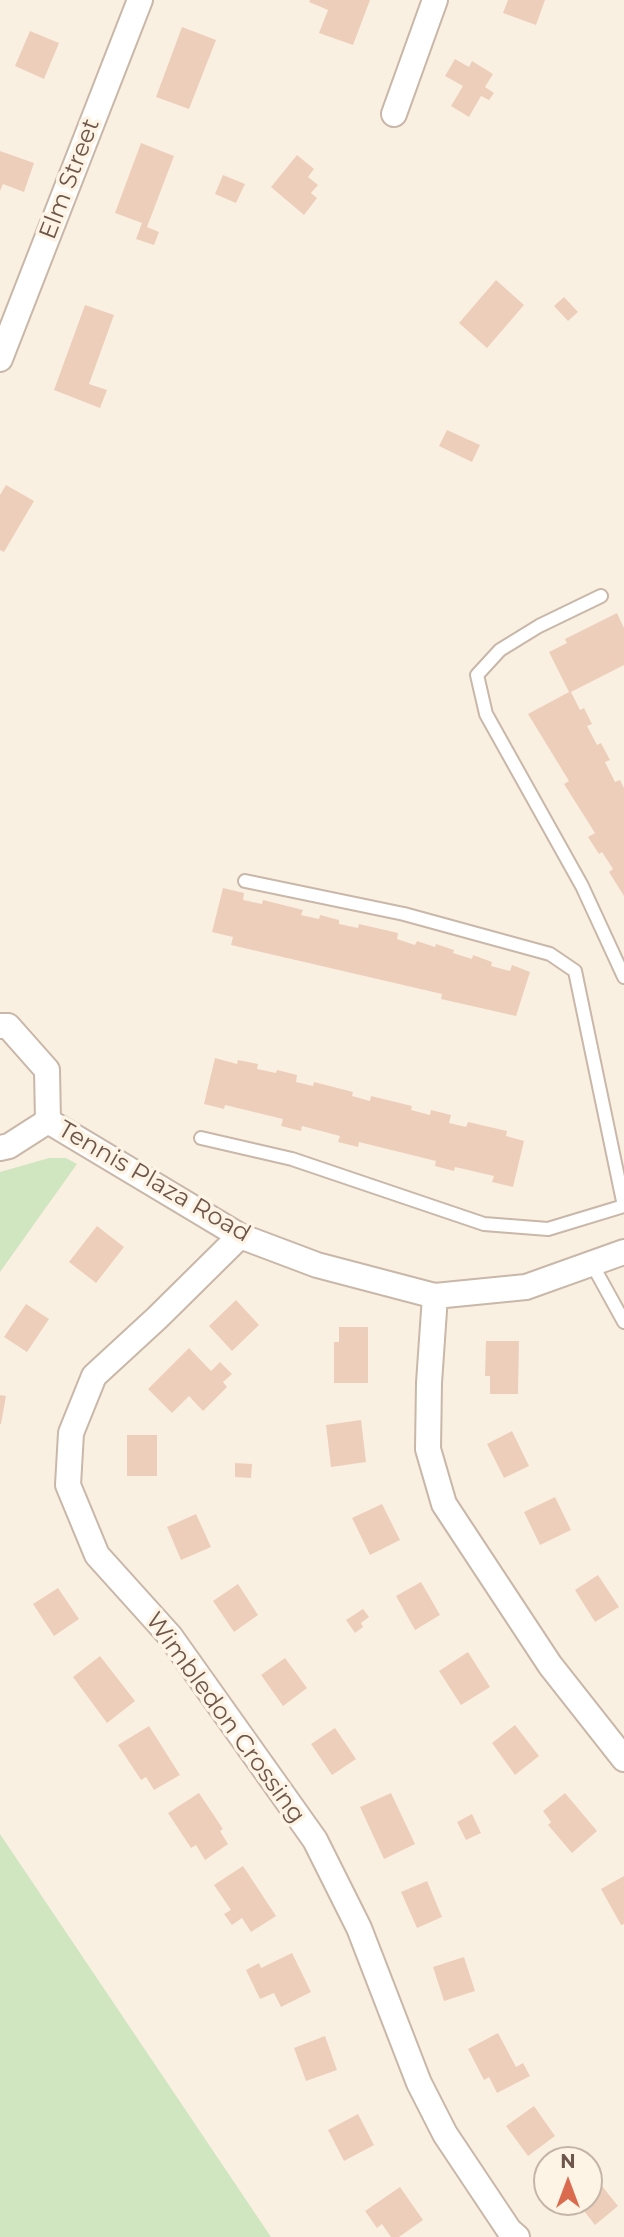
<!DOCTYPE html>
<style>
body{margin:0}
#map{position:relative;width:624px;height:2237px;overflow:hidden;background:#faf0e1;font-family:Montserrat,sans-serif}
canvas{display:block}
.north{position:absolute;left:533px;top:2146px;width:70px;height:70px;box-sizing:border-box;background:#fdf4e6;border:2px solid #c4b5a8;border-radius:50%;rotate:0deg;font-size:19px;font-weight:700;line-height:28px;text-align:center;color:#6e564a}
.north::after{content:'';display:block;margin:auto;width:24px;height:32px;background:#db6b4e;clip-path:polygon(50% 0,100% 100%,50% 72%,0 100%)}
</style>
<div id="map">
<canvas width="624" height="2237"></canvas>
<div class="north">N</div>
</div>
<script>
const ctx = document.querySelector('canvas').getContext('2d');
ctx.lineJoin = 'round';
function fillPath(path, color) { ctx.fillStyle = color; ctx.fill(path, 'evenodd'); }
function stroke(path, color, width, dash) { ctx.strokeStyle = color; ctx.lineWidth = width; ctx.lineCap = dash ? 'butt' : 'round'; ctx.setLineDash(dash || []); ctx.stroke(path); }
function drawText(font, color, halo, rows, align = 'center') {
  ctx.font = font + ' Montserrat,sans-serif'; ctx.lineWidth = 7; ctx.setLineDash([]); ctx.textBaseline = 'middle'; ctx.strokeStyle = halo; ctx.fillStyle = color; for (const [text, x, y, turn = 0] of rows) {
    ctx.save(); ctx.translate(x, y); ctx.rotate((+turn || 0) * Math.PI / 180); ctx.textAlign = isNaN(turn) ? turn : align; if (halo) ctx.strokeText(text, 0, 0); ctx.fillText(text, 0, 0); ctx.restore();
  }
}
const green = new Path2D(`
 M49 1158H66L77 1164 0 1272V1172Z
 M0 1834 271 2237H0Z`);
const building = new Path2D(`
 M310 0H370L353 45 319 33 328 10 309 2Z
 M508 0H545L536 25 503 13Z
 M182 27 216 40 189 109 156 97Z
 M30 31 59 43 44 79 15 66Z
 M455 59 469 67 472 61 493 74 485 87 494 93 489 100 481 96 469 117 451 106 463 86 445 76Z
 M141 143 174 156 147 227 159 232 154 245 136 239 142 223 115 213Z
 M0 151 34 163 24 192 3 184 0 191Z
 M297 155 314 169 308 177 318 185 311 193 317 198 304 215 271 187Z
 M223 175 245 184 236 203 215 194Z
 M496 280 524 305 487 348 459 323Z
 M564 297 578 312 568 321 554 306Z
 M85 305 114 315 89 384 107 390 100 408 54 390Z
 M447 430 480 445 472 462 439 446Z
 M6 485 34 501 4 552 0 550V495Z
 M617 613 624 628V665L571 692 580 710 584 708 592 724 587 726 597 745 601 743 610 760 605 762 615 782 620 780 624 788V896L609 872 613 869 602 852 599 854 588 837 595 833 564 784 569 781 528 714 569 692 549 652 567 643 565 639Z
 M223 888 244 893 243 900 262 904 263 900 303 910 301 915 319 919 320 915 339 920V924L358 928 359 924 398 933 397 939 415 945 417 941 435 947 436 944 454 950 453 953 472 959 473 955 492 962 491 966 510 971 512 965 530 972 516 1016 441 999 442 994 231 945 233 937 212 932Z
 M215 1058 237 1064 238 1060 258 1064 257 1069 276 1073 277 1070 297 1075 296 1082 313 1086 314 1082 353 1092 352 1096 370 1101 371 1096 412 1106 411 1110 430 1115 431 1110 451 1115 449 1123 466 1127 468 1122 507 1131 506 1136 524 1141 513 1187 492 1182 494 1176 455 1167 454 1171 435 1166 436 1161 359 1142 358 1147 338 1142 340 1136 302 1126 301 1131 281 1126 283 1119 225 1105 224 1109 204 1104Z
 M97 1226 124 1247 96 1283 69 1262Z
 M236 1300 259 1325 232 1351 209 1326Z
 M26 1304 49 1319 27 1352 4 1337Z
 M339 1327H368V1383H334V1342H339Z
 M486 1341H519L518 1394H490V1376H485Z
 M189 1348 211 1371 220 1362 232 1374 223 1382 227 1387 203 1411 189 1396 172 1413 148 1389Z
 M0 1395 6 1396 1 1424H0Z
 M361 1420 366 1462 331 1467 326 1425Z
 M512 1431 529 1466 504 1478 487 1444Z
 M127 1435H157V1476H127Z
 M235 1463 252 1464 251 1478 235 1477Z
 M555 1497 571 1530 540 1545 524 1512Z
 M382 1504 400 1540 370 1555 352 1518Z
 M196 1514 211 1547 181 1560 167 1527Z
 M598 1575 619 1607 595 1622 575 1590Z
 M421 1582 440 1615 415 1630 396 1596Z
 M238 1584 258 1615 234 1632 213 1601Z
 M58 1588 79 1619 54 1636 33 1604Z
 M363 1609 369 1617 361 1623 363 1627 355 1633 346 1620Z
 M468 1652 490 1687 461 1705 439 1671Z
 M100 1656 135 1701 107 1723 73 1677Z
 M285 1658 307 1688 283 1706 261 1675Z
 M515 1725 539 1756 515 1775 492 1743Z
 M149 1726 180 1775 154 1790 146 1777 141 1780 118 1745Z
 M335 1728 356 1759 332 1775 311 1744Z
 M199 1793 223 1829 220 1831 228 1844 205 1860 196 1845 191 1848 168 1813Z
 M391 1793 415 1844 384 1859 360 1807Z
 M565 1793 597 1831 572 1853 548 1825 551 1822 543 1811Z
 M472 1814 481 1833 466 1840 457 1822Z
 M243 1866 276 1916 251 1932 242 1918 232 1925 224 1914 231 1910 214 1885Z
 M624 1876V1924L621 1925 601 1889Z
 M427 1881 442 1917 417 1928 401 1892Z
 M292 1953 311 1992 281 2007 274 1993 260 1999 246 1970 259 1963 261 1968Z
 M464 1957 475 1991 444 2001 433 1967Z
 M498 2033 516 2067 523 2063 530 2076 497 2093 489 2077 484 2080 468 2049Z
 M325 2036 337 2070 306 2081 294 2048Z
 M534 2106 555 2136 528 2156 506 2126Z
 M358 2114 374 2145 344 2161 328 2130Z
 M594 2176 618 2206 595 2225 577 2202H589V2180Z
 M400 2187 423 2220 399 2237H391L382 2224 377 2228 365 2211Z`);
const service = new Path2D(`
 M601 596 539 626 500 650 477 675 486 714 582 886 624 977
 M245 881 404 914 550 954 575 971 624 1206
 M201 1138 292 1159 484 1224 548 1229 624 1206
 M592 1264 624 1322`);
const minor = new Path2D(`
 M394 114 435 0
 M0 359 140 0
 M0 1026H8L47 1070 48 1121
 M48 1121 240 1236 317 1265 435 1296 526 1287 624 1252
 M0 1148 9 1146 48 1121
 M240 1236 157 1318 94 1376 71 1433 68 1485 97 1555 170 1636 315 1840 359 1928 419 2083 445 2134 509 2230 517 2237
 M435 1296 429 1383 428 1449 444 1504 550 1665 624 1759`);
const streetNames = [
 ["Elm Street",70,179,-69],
 ["Tennis Plaza Road",154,1182,30],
 ["Wimbledon Crossing",225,1718,54]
];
fillPath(green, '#d0e6c1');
fillPath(building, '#edceba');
stroke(service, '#c9b7a9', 16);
stroke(minor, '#c9b7a9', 28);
stroke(service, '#fff', 12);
stroke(minor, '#fff', 24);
drawText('24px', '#6e564a', '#fdf4e6', streetNames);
</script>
